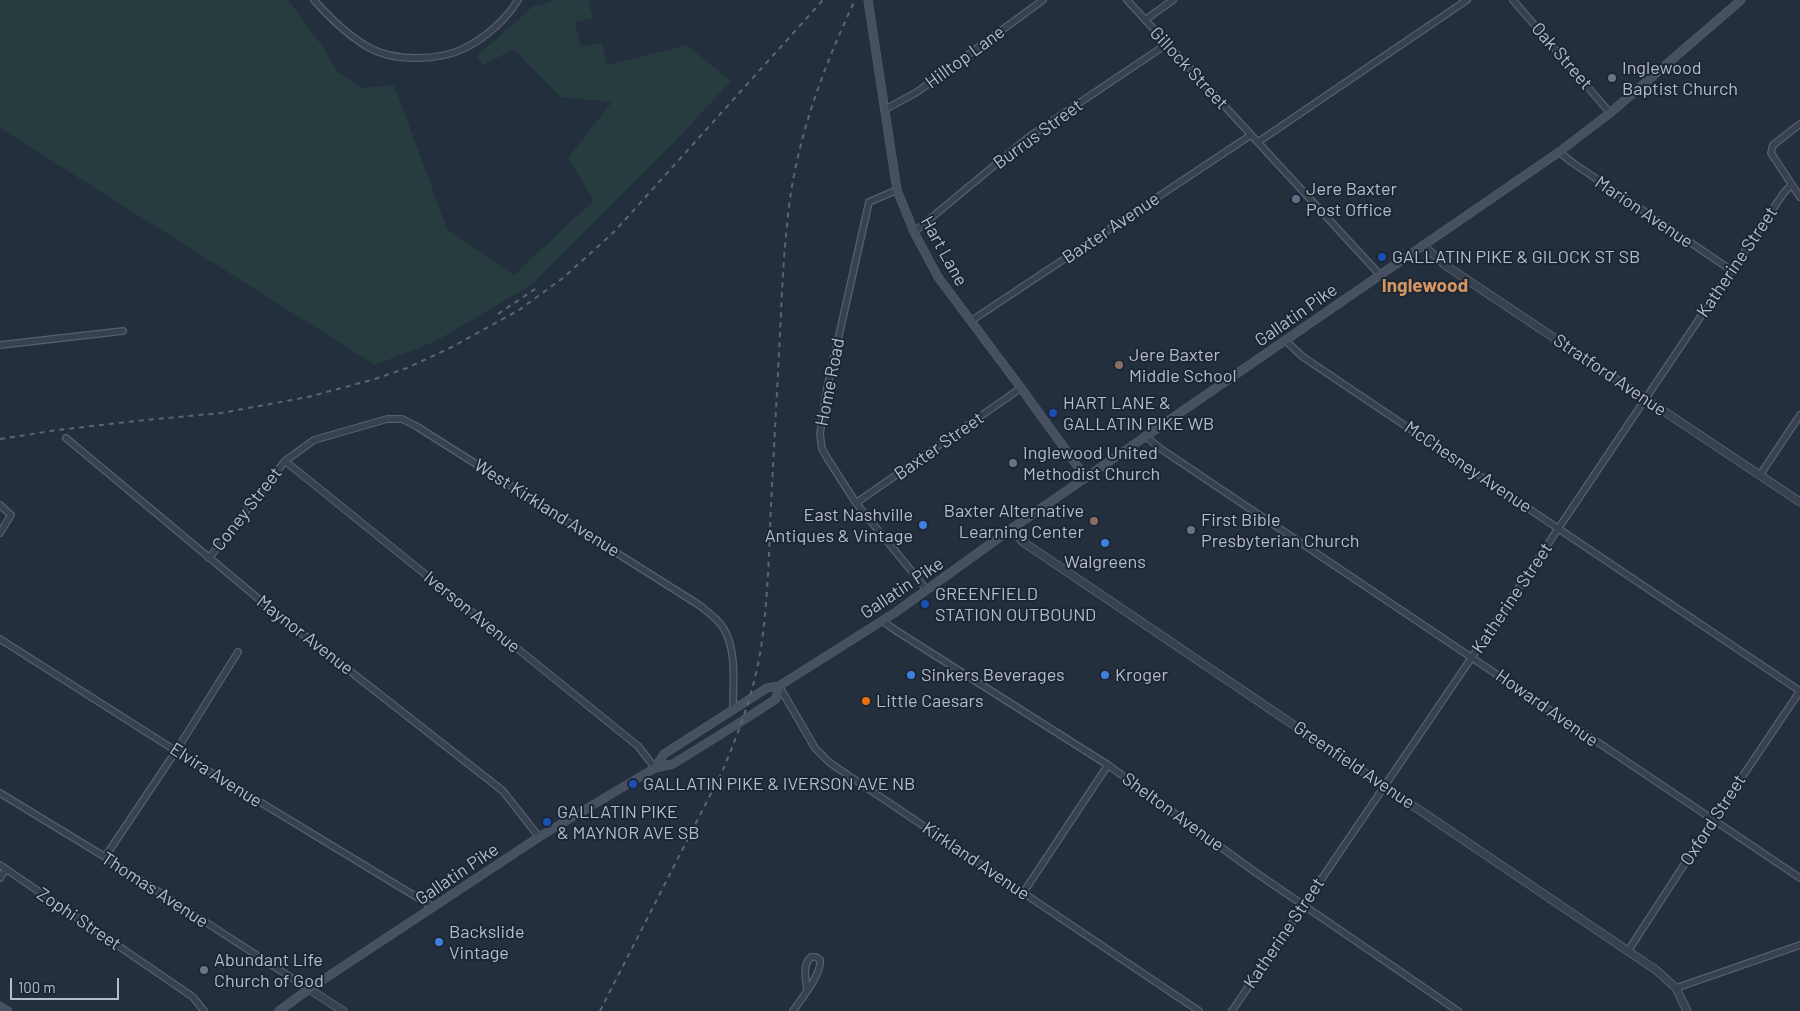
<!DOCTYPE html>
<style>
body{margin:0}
#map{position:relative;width:1800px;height:1011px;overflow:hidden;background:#242f3e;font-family:Barlow,sans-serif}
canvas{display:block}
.scale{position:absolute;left:10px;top:978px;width:109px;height:22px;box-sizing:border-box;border:2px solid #b4bcc9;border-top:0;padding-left:6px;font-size:15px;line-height:18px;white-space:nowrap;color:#b4bcc9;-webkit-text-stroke:4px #1d2633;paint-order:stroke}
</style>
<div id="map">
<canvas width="1800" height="1011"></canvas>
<div class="scale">100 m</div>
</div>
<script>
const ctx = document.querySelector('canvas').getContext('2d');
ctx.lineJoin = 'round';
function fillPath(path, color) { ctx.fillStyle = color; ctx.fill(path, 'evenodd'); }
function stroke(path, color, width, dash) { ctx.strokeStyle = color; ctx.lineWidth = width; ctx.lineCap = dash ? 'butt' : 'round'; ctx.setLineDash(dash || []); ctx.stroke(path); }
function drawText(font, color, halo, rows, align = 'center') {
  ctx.font = font + ' Barlow,sans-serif'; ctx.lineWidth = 4; ctx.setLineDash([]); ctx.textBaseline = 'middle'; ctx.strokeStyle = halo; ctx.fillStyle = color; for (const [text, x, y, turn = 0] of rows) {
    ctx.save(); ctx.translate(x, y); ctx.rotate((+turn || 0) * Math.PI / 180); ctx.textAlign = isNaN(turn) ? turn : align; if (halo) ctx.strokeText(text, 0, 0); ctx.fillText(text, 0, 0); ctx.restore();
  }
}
const green = new Path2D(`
 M0 0H288L323 47 338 72 362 88 394 85 447 229 514 275 594 200 568 158 612 102 560 97 514 49 483 65 477 56 532 7 556 0H588L593 18 575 22 581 47 602 43 607 65 687 45 731 81 669 148 531 285 436 341 375 365 0 128Z`);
const minor = new Path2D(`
 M314 0C330 18 347 35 368 47 394 62 439 61 465 48 486 37 505 21 518 0
 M1127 0 1380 275
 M1513 0 1610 113
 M1145 20 1173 0
 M884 110 917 92 1043 0
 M1800 124 1773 145 1771 153 1800 197
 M1258 142 1467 0
 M1559 152 1573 163 1731 270
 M897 190 869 202 826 393 820 434 822 449 829 461 856 503 927 590
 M914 232 1030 136 1167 44
 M971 321 1251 135
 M1286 341 1303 357 1800 691
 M0 345 123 331
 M1145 436 1161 449 1800 878
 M66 438 272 610 503 791 539 837
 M285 461 638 746 655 768
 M1760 475 1800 415
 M856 503 1021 388
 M0 505 11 515 0 533
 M209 558 285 461 314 440 387 419H402L416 426 699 605C708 612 718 619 724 629 737 652 733 683 733 709
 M883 621 895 630 1108 765 1255 872 1458 1011
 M0 639 176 751 433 907
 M779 686 815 748 830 763 1199 1011
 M0 793 105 857 309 989
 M105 857 176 751 238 652
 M0 865 193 997 204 1011
 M0 878 6 869
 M1023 893 1108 765
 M1628 951 1713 820 1800 691
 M1676 988 1800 945
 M793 1011C801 999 822 974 820 960L816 957H811C802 965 806 979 807 990
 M1232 1011 1472 657 1783 194 1791 185`);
const tertiary = new Path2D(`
 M1423 245 1445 265 1800 502
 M1011 529 1023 542 1656 970 1676 988 1687 1011
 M309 989 343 1011`);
const secondary = new Path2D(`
 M868 0 897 190 914 232 938 277 1021 388 1086 478
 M655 768 664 754 767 688 779 686 896 612 1011 529 1559 152 1610 113 1741 0
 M0 1006 8 1011
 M279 1011 309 989 539 837 655 768 673 764 739 723 776 699 779 686`);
const rail = new Path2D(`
 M498 314 535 289
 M0 439 58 430 135 421 221 413 308 397 375 379 407 368 452 347 519 310 563 278 614 232 823 0
 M600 1011 722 772C739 732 754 691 761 648 768 600 769 552 771 505 774 448 777 391 780 334 782 289 784 244 790 199 800 129 825 64 855 0`);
const markers = [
 [1612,78,5,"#6b7280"],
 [1296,199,5,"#5c6f8a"],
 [1382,257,5,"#1a4fb4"],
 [1119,365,5,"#8d6e63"],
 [1053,413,5,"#1a4fb4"],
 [1013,463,5,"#6b7280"],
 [1094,521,5,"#8d6e63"],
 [923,525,5,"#3f7fe0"],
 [1191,530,5,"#6b7280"],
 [1105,543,5,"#3f7fe0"],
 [925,604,5,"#1a4fb4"],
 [911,675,5,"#3f7fe0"],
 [1105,675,5,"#3f7fe0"],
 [866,701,5,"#e8710a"],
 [633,784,5,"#1a4fb4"],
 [547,822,5,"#1a4fb4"],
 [439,942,5,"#3f7fe0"],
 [204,970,5,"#6b7280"]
];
const streetNames = [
 ["Oak Street",1562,56,49],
 ["Hilltop Lane",965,57,-36],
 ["Gillock Street",1189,68,47],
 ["Burrus Street",1038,134,-36],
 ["Marion Avenue",1644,212,34],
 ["Baxter Avenue",1111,228,-34],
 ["Hart Lane",944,251,61],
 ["Katherine Street",1737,262,-56],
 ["Gallatin Pike",1296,315,-35],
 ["Stratford Avenue",1610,375,34],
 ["Home Road",830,382,-79],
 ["Baxter Street",939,446,-35],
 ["McChesney Avenue",1468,467,34],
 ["West Kirkland Avenue",547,508,32],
 ["Coney Street",247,509,-52],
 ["Gallatin Pike",902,588,-34],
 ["Katherine Street",1512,598,-56],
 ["Iverson Avenue",472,612,39],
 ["Maynor Avenue",305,635,38],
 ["Howard Avenue",1547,708,35],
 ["Greenfield Avenue",1354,765,34],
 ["Elvira Avenue",216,775,32],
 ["Shelton Avenue",1173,812,36],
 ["Oxford Street",1713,820,-57],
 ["Kirkland Avenue",976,861,34],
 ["Gallatin Pike",457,874,-34],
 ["Thomas Avenue",155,890,33],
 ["Zophi Street",79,919,34],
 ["Katherine Street",1284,933,-56]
];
const poiNames = [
 ["Inglewood",1622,68],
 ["Baptist Church",1622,89],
 ["Jere Baxter",1306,189],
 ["Post Office",1306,210],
 ["GALLATIN PIKE & GILOCK ST SB",1392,257],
 ["Jere Baxter",1129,355],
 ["Middle School",1129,376],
 ["HART LANE &",1063,403],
 ["GALLATIN PIKE WB",1063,424],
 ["Inglewood United",1023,453],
 ["Methodist Church",1023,474],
 ["Baxter Alternative",1084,511,"right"],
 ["Learning Center",1084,532,"right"],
 ["East Nashville",913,515,"right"],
 ["Antiques & Vintage",913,536,"right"],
 ["First Bible",1201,520],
 ["Presbyterian Church",1201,541],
 ["Walgreens",1105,562,"center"],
 ["GREENFIELD",935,594],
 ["STATION OUTBOUND",935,615],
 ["Sinkers Beverages",921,675],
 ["Kroger",1115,675],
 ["Little Caesars",876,701],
 ["GALLATIN PIKE & IVERSON AVE NB",643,784],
 ["GALLATIN PIKE",557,812],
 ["& MAYNOR AVE SB",557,833],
 ["Backslide",449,932],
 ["Vintage",449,953],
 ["Abundant Life",214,960],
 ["Church of God",214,981]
];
const neighbourhoodNames = [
 ["Inglewood",1425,286]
];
fillPath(green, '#263c3f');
stroke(minor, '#565f6c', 8);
stroke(tertiary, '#565f6c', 9);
stroke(secondary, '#565f6c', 9);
stroke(minor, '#38414e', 5.5);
stroke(tertiary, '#38414e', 7);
stroke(secondary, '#465061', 8);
stroke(rail, '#5a6575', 2, [5, 5]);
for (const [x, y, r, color] of markers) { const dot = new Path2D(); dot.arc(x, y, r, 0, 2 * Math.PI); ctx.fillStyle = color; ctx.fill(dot); stroke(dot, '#1d2633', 2); }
drawText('18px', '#b4bcc9', '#1d2633', streetNames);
drawText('18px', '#b4bcc9', '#1d2633', poiNames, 'left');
drawText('bold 19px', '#d59563', '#1d2633', neighbourhoodNames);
</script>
